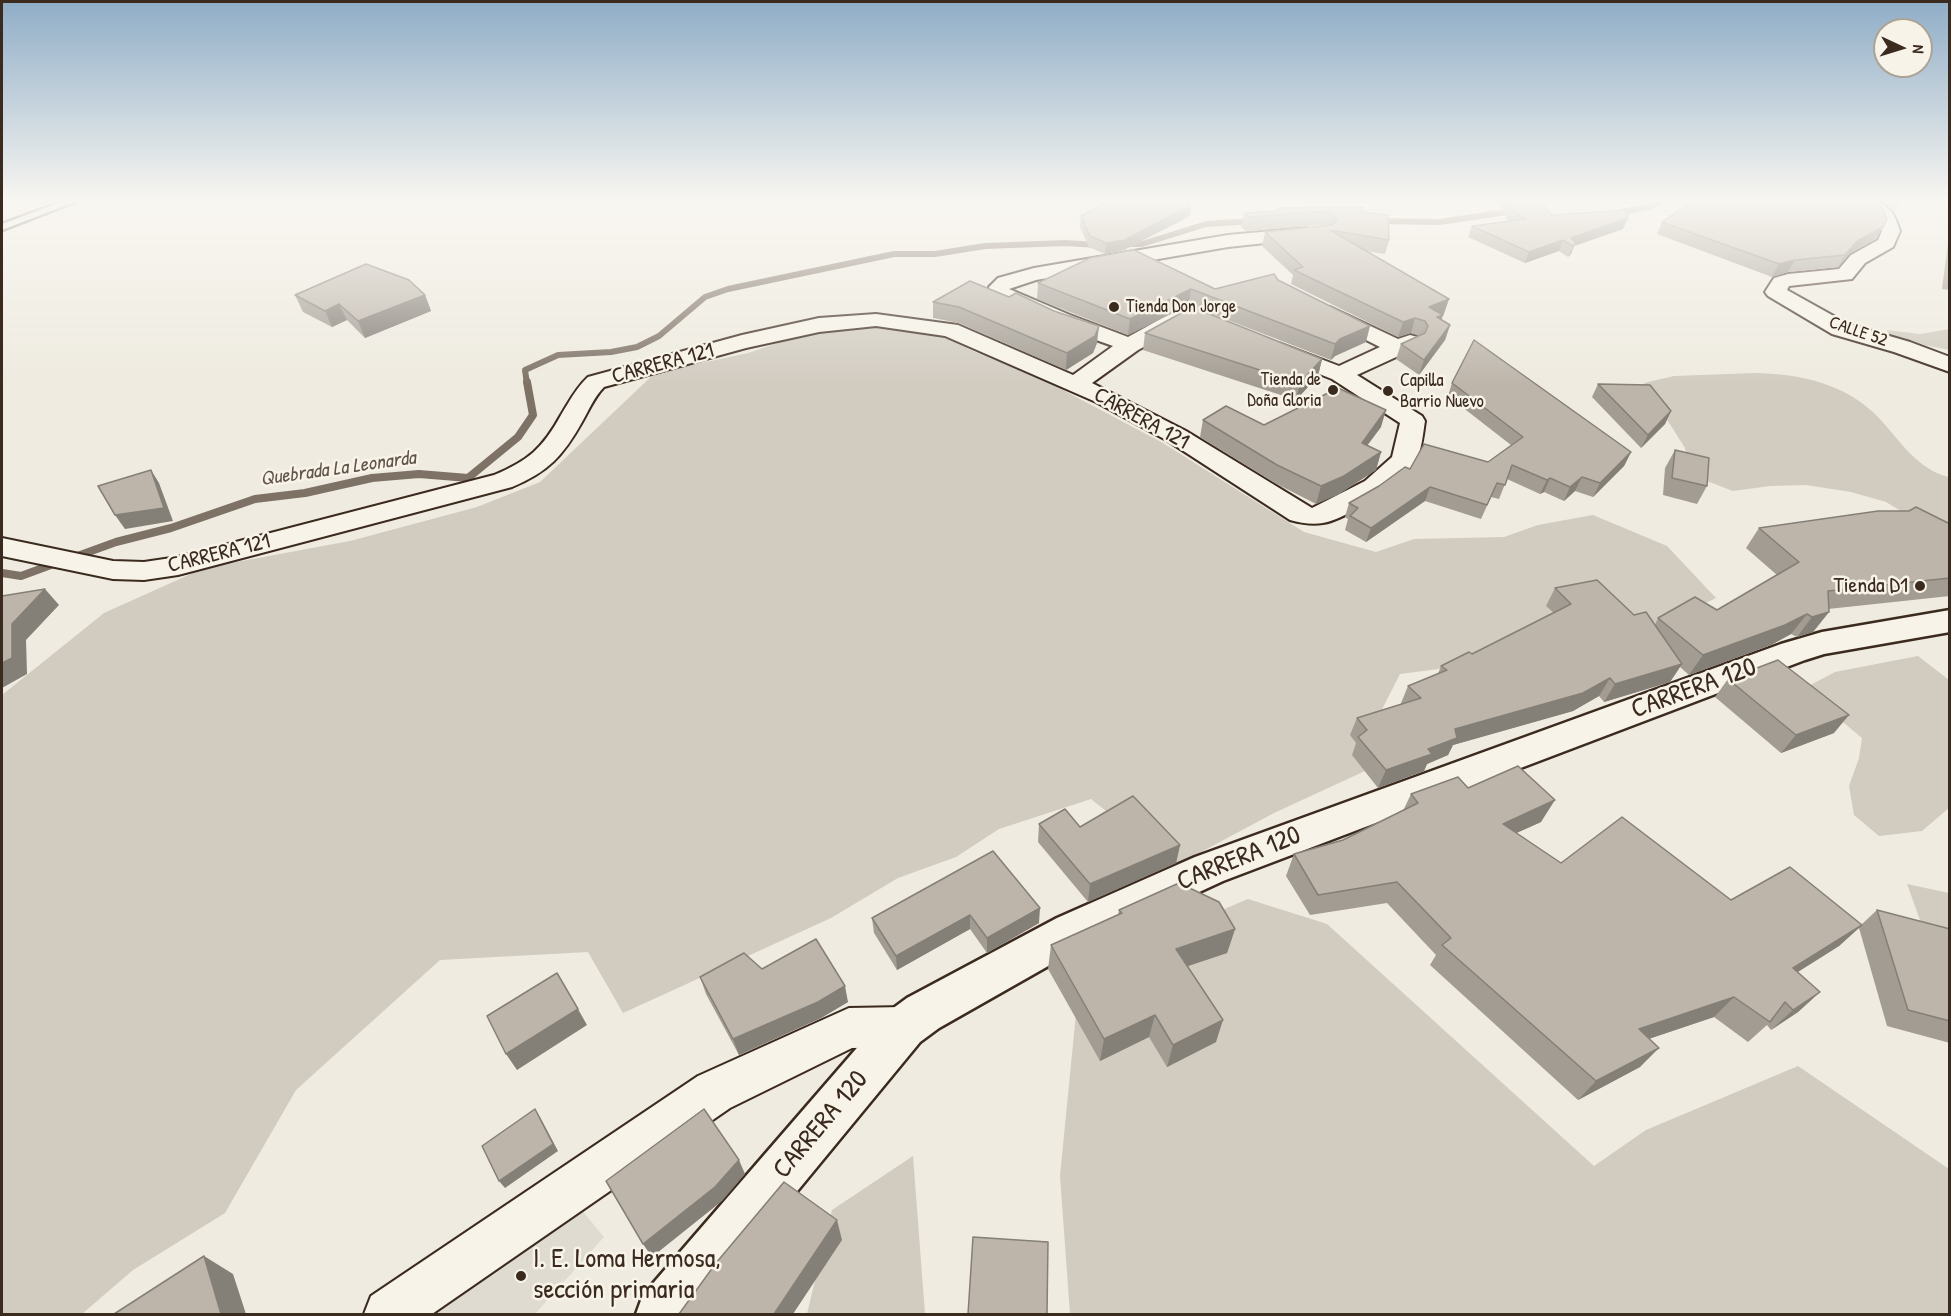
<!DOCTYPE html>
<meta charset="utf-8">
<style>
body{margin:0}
#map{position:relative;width:1951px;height:1316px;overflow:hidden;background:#efebe0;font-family:"Patrick Hand",sans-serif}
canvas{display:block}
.frame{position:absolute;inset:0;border:3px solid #3b2a1e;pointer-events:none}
.north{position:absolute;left:1873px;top:18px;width:60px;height:60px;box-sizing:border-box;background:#f7f3e8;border:2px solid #aca397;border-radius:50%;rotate:94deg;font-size:16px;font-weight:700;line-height:24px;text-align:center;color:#3b2a1e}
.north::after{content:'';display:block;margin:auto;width:21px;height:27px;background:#3b2a1e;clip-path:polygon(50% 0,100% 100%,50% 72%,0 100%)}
</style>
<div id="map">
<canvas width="1951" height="1316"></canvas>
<div class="frame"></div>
<div class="north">N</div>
</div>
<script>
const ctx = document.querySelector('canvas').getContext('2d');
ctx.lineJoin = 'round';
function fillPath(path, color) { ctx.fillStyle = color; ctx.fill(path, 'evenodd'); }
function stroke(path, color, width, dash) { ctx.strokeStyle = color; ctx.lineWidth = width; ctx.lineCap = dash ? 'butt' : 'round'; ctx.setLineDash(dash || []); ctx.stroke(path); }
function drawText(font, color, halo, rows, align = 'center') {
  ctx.font = font + ' "Patrick Hand",sans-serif'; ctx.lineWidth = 5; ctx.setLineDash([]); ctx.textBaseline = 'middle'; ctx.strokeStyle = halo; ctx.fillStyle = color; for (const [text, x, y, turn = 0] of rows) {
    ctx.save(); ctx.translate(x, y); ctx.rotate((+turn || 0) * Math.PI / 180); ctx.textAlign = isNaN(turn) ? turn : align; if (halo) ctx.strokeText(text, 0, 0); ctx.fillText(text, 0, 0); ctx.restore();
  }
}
const built = new Path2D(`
 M575 1202 604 1237 535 1314H420Z`);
const green = new Path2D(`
 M880 325 943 336 975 352 1014 364 1163 443 1304 532 1376 552 1414 539 1504 537 1538 525 1593 515 1667 546 1716 598 1653 629 1476 664 1400 674 1371 731 1365 771 1274 813 1175 866 1091 799 999 829 956 857 898 878 831 918 623 1013 588 952 440 960 296 1090 225 1213 133 1270 82 1314H2V695L104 613 204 568 350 541 477 507 540 482 655 373 748 353 820 329Z
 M1949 329V350L1889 338 1887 330 1920 334Z
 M1754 373C1801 374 1846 383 1880 419 1900 441 1918 470 1949 477V540L1886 502 1851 492 1806 485 1770 486 1733 491 1707 481 1690 469 1685 448 1644 383 1674 376Z
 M1918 656 1949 680V808L1922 831 1879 836 1854 815 1849 786 1859 758 1862 738 1803 689 1835 672Z
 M1907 884 1949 893V1000Z
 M1248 899 1327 924 1594 1166 1646 1130 1798 1066 1949 1169V1314H1070L1060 1176 1079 983 1125 951Z
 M913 1156 925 1314H807L832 1210Z`);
const streamFar1 = new Path2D(`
 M1616 213 1651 206 1660 201
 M1376 221 1440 222 1513 211
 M1124 244H1142L1206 224 1254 221
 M527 384 525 370 558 355 611 352 637 347 659 336 705 297 728 289 894 254H935L985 246 1065 243 1098 245`);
const stream = new Path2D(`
 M72 558 116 542 171 528 255 499 305 493 372 478 419 474 468 478 518 437 533 415 527 382
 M2 573 21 576 59 562`);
const service = new Path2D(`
 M64 201H77L2 230V224Z`);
const minor = new Path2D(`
 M1857 201C1884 201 1892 205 1900 231L1893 247 1865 263 1852 279 1789 286 1787 290 1848 324 1910 342 1950 357V372L1894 352 1832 334 1768 296 1765 292 1774 278 1788 274 1839 269 1851 255 1878 240 1882 231 1877 218Z
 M1305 228 1312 230 1315 234 1312 238 1228 247 1036 280 1009 289 1070 315 1128 337 1173 312 1181 311 1189 312 1192 317 1189 322 1138 350 1092 383 1186 431 1312 508 1365 481 1392 457 1400 423 1332 379 1271 355 1268 350 1271 345 1279 343 1339 366 1380 347 1322 318 1319 313 1322 308 1330 307 1398 339 1410 335 1418 337 1421 342 1418 347 1357 375 1422 416 1425 421C1423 433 1422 451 1415 462 1404 481 1345 520 1323 523 1312 525 1301 523 1290 520L1168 441 1096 402 945 336 876 326 819 332 746 348 604 387C594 397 589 410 582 422 563 456 548 472 512 487L178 575 144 580 113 579 2 556V538L113 561 144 562 178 557 494 475C528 461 543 448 561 415 569 402 576 388 588 377L742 335 819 318 876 314 958 325 1073 375 1113 346 1054 325 992 296 989 292V287L998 278 1034 268 1228 235Z
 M904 1007 919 1013 925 1027 919 1041 904 1047 852 1048 730 1108 432 1314H364L371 1296 698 1076 849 1008Z`);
const tertiary = new Path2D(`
 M1950 610V632L1824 654 1805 660 1223 881 1087 944 939 1028 920 1042 696 1314H636L643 1295 888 1012 907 998 1057 918 1195 857 1781 644 1822 632Z`);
const wall = new Path2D(`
 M1498 201H1540L1552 215 1623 229 1574 246 1571 254 1568 257 1559 251 1525 263 1468 237 1472 226 1508 221Z
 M1883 201H1900L1895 210Z
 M1710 204 1883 227 1876 238 1850 253 1838 267 1788 272 1772 277 1657 234 1662 222Z
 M1277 208 1363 212 1389 240 1385 254 1365 251 1449 299 1444 314 1442 315 1441 319 1450 325 1445 340 1419 375 1396 359 1401 344 1419 336 1411 333 1398 337 1291 284 1293 275 1262 246 1265 232 1324 226 1321 225 1246 231 1241 227 1244 213 1276 211Z
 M1081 216H1190L1124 250 1105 254 1089 247 1080 227Z
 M1950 227V290L1942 289Z
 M1278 280 1366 342 1335 356 1331 360 1189 305 1128 335 1037 299 1038 283 1215 289Z
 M970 281 1097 343 1093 353 1066 370 959 323 933 318V302Z
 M295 295H425L431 311 365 338 347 320 332 327 303 312Z
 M1145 333 1322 359 1318 376 1296 400 1143 350Z
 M1452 383 1631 452 1624 466 1593 497 1575 491 1564 501 1544 492 1540 494 1507 479 1499 499 1491 497 1481 519 1425 501 1366 542 1345 530 1348 519 1345 517 1349 503 1410 469 1488 462 1511 445 1448 396Z
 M1598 384 1671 411 1665 424 1641 448 1592 397Z
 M1203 420 1264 425 1381 427 1367 446 1381 452 1376 470 1339 494 1316 504 1273 482 1200 437Z
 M1675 450 1707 486 1697 504 1663 495 1665 468Z
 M1950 524V596L1828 609 1829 612 1813 632 1797 637 1791 634 1771 645 1689 675 1680 667 1670 682 1604 702 1599 696 1573 711 1453 745 1448 755 1427 764 1424 771 1378 788 1352 755 1356 743 1350 735 1357 718 1401 704V703L1408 686 1438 674 1441 666 1472 654 1554 613 1546 606 1555 588 1634 615 1655 625 1658 618 1717 610 1777 575 1746 548 1759 528Z
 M1728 679 1834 733 1781 753 1715 697Z
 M1468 788 1541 822 1516 833 1561 863 1731 900 1861 925 1877 910 1950 929V1043L1887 1026 1859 928 1839 946 1798 972 1820 992 1798 1012 1771 1030 1767 1025 1748 1042 1714 1017 1649 1039 1640 1067 1578 1100 1430 965 1436 955 1387 903 1310 915 1286 876 1294 854 1343 840 1403 811 1411 794Z
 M1039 824 1080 827 1180 845 1176 863 1088 902 1038 842Z
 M993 851 1039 923 987 953 970 929 897 970 874 933 872 918Z
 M1119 910 1235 929 1227 953 1188 966 1216 1042 1167 1067 1149 1037 1100 1061 1048 969 1051 945 1118 915Z
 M762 969 848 1002 821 1018 739 1055 706 994 700 977Z`);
const shadedWall = new Path2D(`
 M1191 205 1190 216 1124 250 1105 254 1106 243Z
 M1628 218 1623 229 1574 246 1571 254 1568 257 1573 246 1571 238Z
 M1883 227 1876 238 1850 253 1838 267 1845 255 1857 241Z
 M1563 240 1559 251 1525 263 1529 252Z
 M1795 260 1788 272 1772 277 1779 264Z
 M1191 289 1189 305 1128 335 1130 319Z
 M425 295 431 311 365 338 358 321Z
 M1449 299 1438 329 1437 317 1425 322 1429 307Z
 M339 304 347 320 332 327 325 311Z
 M1415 318 1411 333 1398 337 1403 322Z
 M1450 325 1445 340 1419 375 1424 360Z
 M1099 326 1097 343 1093 353 1066 370 1067 353Z
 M1370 326 1366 342 1335 356 1331 360 1335 344 1340 339Z
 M1322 359 1318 376 1296 400 1300 383Z
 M1386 410 1381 427 1356 460 1362 443Z
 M1671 411 1665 424 1641 448 1648 435Z
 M1381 452 1376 470 1339 494 1316 504 1321 486Z
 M1631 452 1624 466 1593 497 1600 483Z
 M151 470 159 483 173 521 125 529 115 515Z
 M1582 477 1575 491 1564 501 1570 487Z
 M1550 478 1544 492 1540 494 1547 480Z
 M1430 487 1425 501 1366 542 1371 528Z
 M45 589 59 605 26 640 27 674 2 688V663L12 624Z
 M1829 612 1813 632 1797 637 1812 617Z
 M1807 614 1791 634 1771 645 1689 675 1703 655Z
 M1682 664 1670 682 1604 702 1615 684Z
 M1610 678 1599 696 1573 711 1453 745 1448 755 1427 764 1424 771 1378 788 1386 770 1428 749 1455 729Z
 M1849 715 1834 733 1781 753 1796 735Z
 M1555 800 1541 822 1490 845 1503 824Z
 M1180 845 1176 863 1088 902 1090 884Z
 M1040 908 1039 923 987 953V938Z
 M970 915V929L897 970 896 956Z
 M1862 925 1839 946 1772 988 1793 968Z
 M1235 929 1227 953 1170 972 1176 949Z
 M845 986 848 1002 821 1018 739 1055 733 1039Z
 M1820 992 1798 1012 1771 1030 1793 1010Z
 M1734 997 1714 1017 1621 1048 1639 1029Z
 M578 1009 587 1025 517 1070 506 1054Z
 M1155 1015 1149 1037 1100 1061 1104 1039Z
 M1223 1020 1216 1042 1167 1067 1173 1045Z
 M1659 1048 1640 1067 1578 1100 1596 1081Z
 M535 1109 540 1117 558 1151 505 1188 499 1181Z
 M739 1160 745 1174 722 1201 652 1257 643 1244Z
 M837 1220 842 1240 793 1314H774Z
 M204 1256 233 1274 246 1314H221Z`);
const building = new Path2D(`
 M1107 201H1178L1191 205 1125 240 1106 243 1090 236 1081 216Z
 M1508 201H1540L1552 215 1626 210 1628 218 1571 238 1576 243 1573 246 1563 240 1529 252 1472 226 1526 219 1513 211Z
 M1693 201H1702L1710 204 1714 201H1872L1876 202 1882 208 1887 219 1883 227 1857 241 1845 255 1795 260 1779 264 1662 222Z
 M1363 207V212L1388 215 1389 240 1330 230 1449 299 1429 307 1443 315 1437 317 1450 325 1424 360 1401 344 1425 333 1428 326 1425 321 1415 318 1403 322 1294 270 1303 267 1265 232 1332 225 1337 219 1333 214 1324 211 1249 217 1244 213 1276 211 1277 208Z
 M1134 250 1215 289 1274 274 1278 280 1370 326 1340 339 1335 344 1191 289 1130 319 1038 283 1090 258Z
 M366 264 409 280 425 295 358 321 339 304 325 311 295 295Z
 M970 281 1009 297 1016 293 1054 311 1099 326 1095 336 1067 353 959 307 933 302Z
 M1192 307 1322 359 1300 383 1145 333Z
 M1474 340 1631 452 1600 483 1582 477 1570 487 1550 478 1547 480 1512 465 1505 485 1497 483 1487 505 1430 487 1371 528 1350 516 1358 508 1349 503 1379 486 1405 467 1410 469 1424 444 1488 462 1523 437 1452 383Z
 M1598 384 1650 385 1671 411 1648 435Z
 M1338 388 1386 410 1362 443 1381 452 1344 476 1321 486 1277 465 1203 420 1226 406 1264 425Z
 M1675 450 1709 458 1707 486 1672 478Z
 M151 470 164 508 115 515 98 486Z
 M1916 507 1950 524V578L1828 591 1829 612 1812 617 1807 614 1785 625 1703 655 1658 618 1695 597 1717 610 1799 562 1759 528 1878 511H1909Z
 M1597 580 1634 615 1646 612 1682 664 1615 684 1610 678 1583 693 1455 729 1457 738 1428 749 1432 754 1386 770 1358 737 1367 730 1357 718 1421 698 1408 686 1447 670 1441 666 1469 652 1472 654 1571 604 1555 588Z
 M45 589 12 624V658L2 663V596Z
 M1778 660 1849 715 1796 735 1728 679Z
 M1518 766 1555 800 1503 824 1561 863 1622 817 1731 900 1790 867 1862 925 1793 968 1820 992 1793 1010 1785 1002 1770 1022 1734 997 1639 1029 1659 1048 1596 1081 1442 945 1451 938 1397 882 1318 895 1294 854 1343 840 1418 803 1411 794 1458 777 1468 788Z
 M1133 796 1180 845 1090 884 1039 824 1065 809 1080 827Z
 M993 851 1040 908 987 938 970 915 896 956 872 918Z
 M1179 883 1219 902 1235 929 1176 949 1223 1020 1173 1045 1155 1015 1104 1039 1051 945 1122 913 1119 910Z
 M1877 910 1950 929V1021L1908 1010Z
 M816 939 845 986 818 1002 733 1039 700 977 744 953 762 969Z
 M557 973 578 1009 506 1054 487 1016Z
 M535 1109 553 1144 499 1181 482 1146Z
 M704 1109 739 1160 715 1187 643 1244 606 1181Z
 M784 1182 837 1220 774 1314H679L716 1263Z
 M973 1237 1048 1242 1047 1314H968Z
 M204 1256 221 1314H114Z`);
const markers = [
 [1114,307,6,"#3b2a1e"],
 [1333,390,6,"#3b2a1e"],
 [1388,391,6,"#3b2a1e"],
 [1920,586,6,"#3b2a1e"],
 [521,1276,6,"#3b2a1e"]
];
const farPoinames = [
 ["Tienda Don Jorge",1126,307],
 ["Tienda de",1321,380,"right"],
 ["Doña Gloria",1321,401,"right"],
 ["Capilla",1400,381],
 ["Barrio Nuevo",1400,402]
];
const farStreetnames = [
 ["CALLE 52",1858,332,19]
];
const farWaternames = [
 ["Quebrada La Leonarda",338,469,-8]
];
const streetNames = [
 ["CARRERA 121",663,364,-15],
 ["CARRERA 121",1141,419,29],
 ["CARRERA 121",219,554,-14]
];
const poiNames = [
 ["Tienda D1",1908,586]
];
const nearStreetnames = [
 ["CARRERA 120",1694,689,-20],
 ["CARRERA 120",1239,859,-22],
 ["CARRERA 120",821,1125,-50]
];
const nearPoinames = [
 ["I. E. Loma Hermosa,",533,1260],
 ["sección primaria",533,1291]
];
fillPath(built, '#e0dbd0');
fillPath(green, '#d1cbc0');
stroke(streamFar1, '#7e7266', 6);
stroke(stream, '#7e7266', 8);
stroke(service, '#3b2a1e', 5);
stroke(minor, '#3b2a1e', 4);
stroke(tertiary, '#3b2a1e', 5);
fillPath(service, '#f7f3e8');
fillPath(minor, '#f7f3e8');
fillPath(tertiary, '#f7f3e8');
fillPath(wall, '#a39c92');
fillPath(shadedWall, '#847f77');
fillPath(building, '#bdb5aa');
stroke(building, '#847f77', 1.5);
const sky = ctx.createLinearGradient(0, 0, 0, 386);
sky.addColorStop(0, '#8fadc7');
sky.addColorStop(0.52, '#f8f6f1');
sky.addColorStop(1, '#f8f6f100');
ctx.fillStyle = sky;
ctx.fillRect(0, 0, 1951, 386);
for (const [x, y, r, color] of markers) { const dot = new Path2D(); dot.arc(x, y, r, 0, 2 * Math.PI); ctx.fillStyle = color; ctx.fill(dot); stroke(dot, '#f7f3e8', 2); }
drawText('18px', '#3b2a1e', '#f7f3e8', farPoinames, 'left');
drawText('18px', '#3b2a1e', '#f7f3e8', farStreetnames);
drawText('italic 20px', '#625448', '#f7f3e8', farWaternames);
drawText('22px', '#3b2a1e', '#f7f3e8', streetNames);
drawText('22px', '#3b2a1e', '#f7f3e8', poiNames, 'right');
drawText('27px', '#3b2a1e', '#f7f3e8', nearStreetnames);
drawText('27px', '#3b2a1e', '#f7f3e8', nearPoinames, 'left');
</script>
